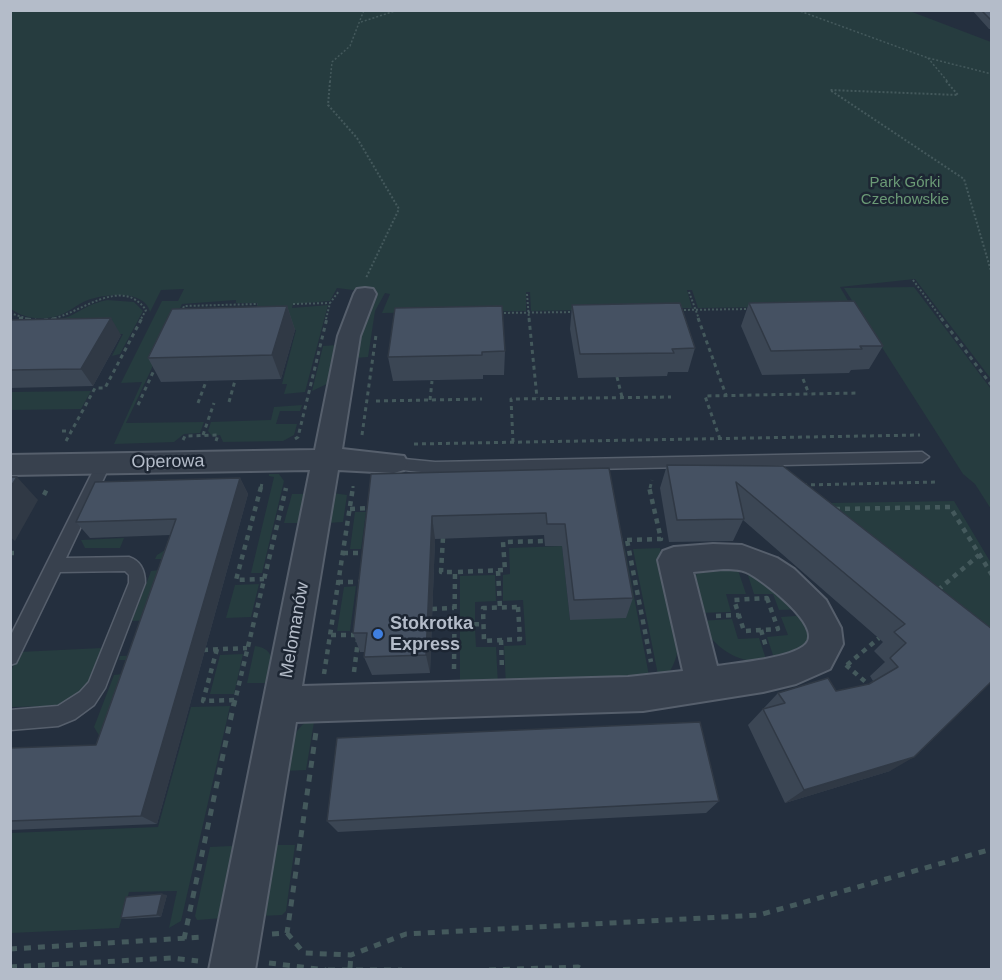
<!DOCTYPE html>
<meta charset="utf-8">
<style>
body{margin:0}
#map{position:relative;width:1002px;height:980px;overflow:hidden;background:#242f3e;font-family:Arial,sans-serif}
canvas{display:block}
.frame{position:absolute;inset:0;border:12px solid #b4bcc9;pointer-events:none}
</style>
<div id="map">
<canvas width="1002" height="980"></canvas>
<div class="frame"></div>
</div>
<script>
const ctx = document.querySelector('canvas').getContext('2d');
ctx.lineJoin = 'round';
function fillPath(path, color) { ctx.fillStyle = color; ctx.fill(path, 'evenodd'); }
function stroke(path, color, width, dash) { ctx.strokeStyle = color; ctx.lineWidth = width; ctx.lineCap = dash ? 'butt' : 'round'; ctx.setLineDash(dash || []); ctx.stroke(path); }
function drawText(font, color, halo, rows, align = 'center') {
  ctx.font = font + ' Arial,sans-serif'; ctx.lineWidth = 5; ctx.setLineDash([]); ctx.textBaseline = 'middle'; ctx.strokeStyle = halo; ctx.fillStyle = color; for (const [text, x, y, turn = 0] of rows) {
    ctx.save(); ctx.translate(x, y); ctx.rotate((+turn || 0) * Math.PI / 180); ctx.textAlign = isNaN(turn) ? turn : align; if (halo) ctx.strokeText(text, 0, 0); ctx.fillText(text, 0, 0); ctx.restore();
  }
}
const green = new Path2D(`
 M907 10 991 42V379L915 279 840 287 851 306 698 308 692 290H687L692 308 531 311 530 292H526V311L382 313 390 294 385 293 375 311 368 357 354 358 361 324 377 293 337 288 330 301 293 304 292 308 328 305 305 392 284 394 287 384H282L296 330 175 332 189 308H256L258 303H236V300L182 304 126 423 204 422 200 433 184 434 174 442 114 444 142 382 121 383 162 301H178L184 289 161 290 150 312C145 289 104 294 88 300 75 305 68 314 54 317 37 320 24 318 11 309L10 11Z
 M914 287 991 389V509L975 484 963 474 844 288Z
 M107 300 134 302 143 311 120 354 112 356 123 334 11 336 10 319C27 324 56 323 72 315 85 308 92 303 107 300Z
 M337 345 329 383 312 391 323 346Z
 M91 391 81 409 11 410V392Z
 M302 405 300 411H280L276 424H297L294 435 283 441 223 442 220 435 212 436 208 431 211 422 271 420 274 407Z
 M269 474H279L284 481 262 573H251L274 477 269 476Z
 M332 493 347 495 343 522 327 523Z
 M292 494H307L301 523H284Z
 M954 501 991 563V638L830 503Z
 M355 512H366L361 549H350Z
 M124 538 120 548H85L81 540Z
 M173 545 157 620 132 621 151 571 159 570 163 559H155L157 555Z
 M562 546 570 620 614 550 625 549 650 681 506 686 504 646 526 645 523 600 503 601V575L510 574 509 548Z
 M660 548C669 588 695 643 665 678L659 680 633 549Z
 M745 566 804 609 779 610 773 594H754Z
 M737 567 746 594H726L731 612 696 613 692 579C702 566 722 568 737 567Z
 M495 575 496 601 475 602V621H460V576Z
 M259 584 251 617 226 618 235 585Z
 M356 586 350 631H337L344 587Z
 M808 615 813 644 775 661 767 637 788 635 781 617Z
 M732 619 738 639 759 638 767 662C735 663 715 648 699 621Z
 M460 629H475L476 647H496L498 685 460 687Z
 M255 646C278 649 272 667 267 683H247Z
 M102 648 85 689 60 706 11 707V671L19 652Z
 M243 654 234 694H210L220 655Z
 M145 655 103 742 94 727 114 675 123 674 128 660H119L120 656Z
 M230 706 181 921 169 928 177 891 129 892 119 928 11 933 10 833 158 827 191 707Z
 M315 716 306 770 285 771C291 746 291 728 315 716Z
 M273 845H295L286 911 282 915 260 916Z
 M231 846 236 847 223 918 197 920 195 916 210 847Z`);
const pathFar4 = new Path2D(`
 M797 10 928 58 992 74
 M361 22 398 10
 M928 58 948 82
 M330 82 332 62 350 46 364 10`);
const pathFar3 = new Path2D(`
 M330 81 328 105 357 138 399 209 366 278
 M946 81 958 95 830 90 964 179 991 271
 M913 280 942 319
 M689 292 699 319
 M527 294 529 319
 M293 304 330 303
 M680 310 750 309
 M182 312 184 306 258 304
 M10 313 28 319
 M500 313 576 312
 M51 319C80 314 121 275 146 310L141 319
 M326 319 330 303 339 291`);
const pathFar2 = new Path2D(`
 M19 318 36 320
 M529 318 537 398
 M698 318 726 395
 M941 318 992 386
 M44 320 59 318
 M617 377 622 397
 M803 379 809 394
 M430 400 432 381
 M376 401 482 399
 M229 402 236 377
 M198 403 207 379
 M138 405 155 368
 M62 431H71
 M203 435 214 403
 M362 435 376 335
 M295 439 298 437 327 318
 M720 439 705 396 858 393
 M183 440 185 436 218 435 216 441
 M66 441 95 388H105L142 318
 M513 442 511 399 671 397
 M414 444 920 435
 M803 485 938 482
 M261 488 262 483
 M353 488V486
 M650 488 652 480`);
const pathFar1 = new Path2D(`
 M261 487 236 580 264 579
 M44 495 48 487
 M350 509 372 508
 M835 509 950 507 992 575
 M443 538 441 572H455
 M627 540 661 539 649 487
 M618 541 627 540 651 662
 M10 553H14
 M343 553H364
 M498 571 500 608
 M338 582H364
 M938 590 979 555
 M767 598 778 629 744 631 734 600Z
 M518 607 520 639 484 641 483 608Z
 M432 609 454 608
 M716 616 739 615
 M454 625 483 624
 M761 630 766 647
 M331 635H357
 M501 640 502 670
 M217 649 203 701 235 700
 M203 650 247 648
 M846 665 869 685
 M847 665 879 638
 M454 669 455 572 505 570 503 542 547 541
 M354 672 358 640
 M324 674 353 487
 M234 705 286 488`);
const path = new Path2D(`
 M287 933 304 953 351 955 406 934 759 915 992 849
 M272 934 287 933 316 732
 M184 939 234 703
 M10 949 204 937
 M269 963 326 970
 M10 967 171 958 198 961
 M350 968 351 955
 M328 970H402
 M489 970 578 967 584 970`);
const lane = new Path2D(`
 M922 452 929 457 922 462 498 471C479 472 396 477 387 463L394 458 435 462Z
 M104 458 111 463 66 558 129 557C141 561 145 571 145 583L105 688 94 705 75 719 58 726 10 730V710L58 706 80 692 89 682 129 583V575L125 571 60 572 16 663 10 665V637L97 463Z`);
const street = new Path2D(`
 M365 288 373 289 376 294 360 336 342 449 404 456 408 463 404 470 394 473 338 470 302 686 628 677 683 671 658 560 663 551 674 547 713 544 742 545 777 558 794 569 826 600 841 628 843 644 830 669 796 684 763 692 643 711 296 722 255 970H209L310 470 10 475V455L315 450 338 336 354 294 357 289ZM723 569C731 569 739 569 746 572 760 578 824 626 806 644 793 658 737 663 717 666L693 572Z`);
const wall = new Path2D(`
 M972 10H988L992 12V29H989Z
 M749 303 883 346 869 369 851 370 849 373 762 375 741 326Z
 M572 305 695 348 688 372H668L667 376 578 378 570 329Z
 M287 306 295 330 281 379 161 382 148 358Z
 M395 308 505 351 504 375H483V379L393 381 388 357Z
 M10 320 121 335 93 386 10 388Z
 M667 465 783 466 992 629 890 771 785 803 748 725 778 693 836 691 869 684 873 681 870 676 885 662 874 651 883 642 743 520 733 541 669 542 660 488Z
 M609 468 633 598 626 618 570 620 562 546H545L544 535 435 539 430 673 372 675 364 657 365 652H360L353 633 371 474Z
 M240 478 248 494 157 824 10 830V748L96 745 170 535 90 538 76 522Z
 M719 801 706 813 338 832 327 821Z
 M167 895 161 917 126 919 121 918Z`);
const shadedWall = new Path2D(`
 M287 306 295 330 281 379 272 355Z
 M111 318 121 335 93 386 81 369Z
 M17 477 38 500 15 541 10 537V488Z
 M240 478 248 494 157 824 141 816Z
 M432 516 435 539 430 673 426 655Z
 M914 757 890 771 785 803 804 790Z
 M162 894 167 895 161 917 157 915Z`);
const building = new Path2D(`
 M981 10H988L992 12V21Z
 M854 301 883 346H860L862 349 771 351 749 303Z
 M680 303 695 348 672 349 674 353 580 354 572 305Z
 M287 306 272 355 148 358 172 309Z
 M502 306 505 351 482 352V355L388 357 395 308Z
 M111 318 81 369 10 370V320Z
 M667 465 783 466 992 629V681L914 757 804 790 763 709 785 703 778 693 828 678 836 691 869 684 898 667 890 658 906 643 894 632 905 624 736 482 744 519 677 520Z
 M609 468 633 598 574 600 565 524H547L546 513 432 516 426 655 364 657 367 633H353L371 474Z
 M10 477H17L10 488Z
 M240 478 141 816 10 821V748L96 745 176 519 76 522 95 482Z
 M700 722 719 801 327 821 337 738Z
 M162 894 157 915 121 918 126 897Z`);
const markers = [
 [378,634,6,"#3f7fe0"]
];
const farParknames = [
 ["Park Górki",905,183],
 ["Czechowskie",905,200]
];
const streetNames = [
 ["Operowa",168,462,-1],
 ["Melomanów",295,630,-80]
];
const poiNames = [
 ["Stokrotka",390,624],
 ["Express",390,645]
];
fillPath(green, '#263c3f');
stroke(lane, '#565f6c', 3);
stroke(street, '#565f6c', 4);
stroke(pathFar4, '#44595c', 1.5, [2, 2]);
stroke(pathFar3, '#44595c', 2, [2, 2]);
stroke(pathFar2, '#44595c', 3, [4, 4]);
stroke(pathFar1, '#44595c', 4.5, [5, 5]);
stroke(path, '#44595c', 5, [7, 7]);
fillPath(lane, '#38414e');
fillPath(street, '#38414e');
fillPath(wall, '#3b4654');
fillPath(shadedWall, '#303945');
fillPath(building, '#455162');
stroke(building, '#303945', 1.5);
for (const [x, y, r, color] of markers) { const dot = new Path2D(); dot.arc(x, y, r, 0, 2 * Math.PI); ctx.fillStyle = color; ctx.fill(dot); stroke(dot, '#1d2633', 2); }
drawText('15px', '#6b9a76', '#1d2633', farParknames);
drawText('18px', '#b4bcc9', '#1d2633', streetNames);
drawText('bold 18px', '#b4bcc9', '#1d2633', poiNames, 'left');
</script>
